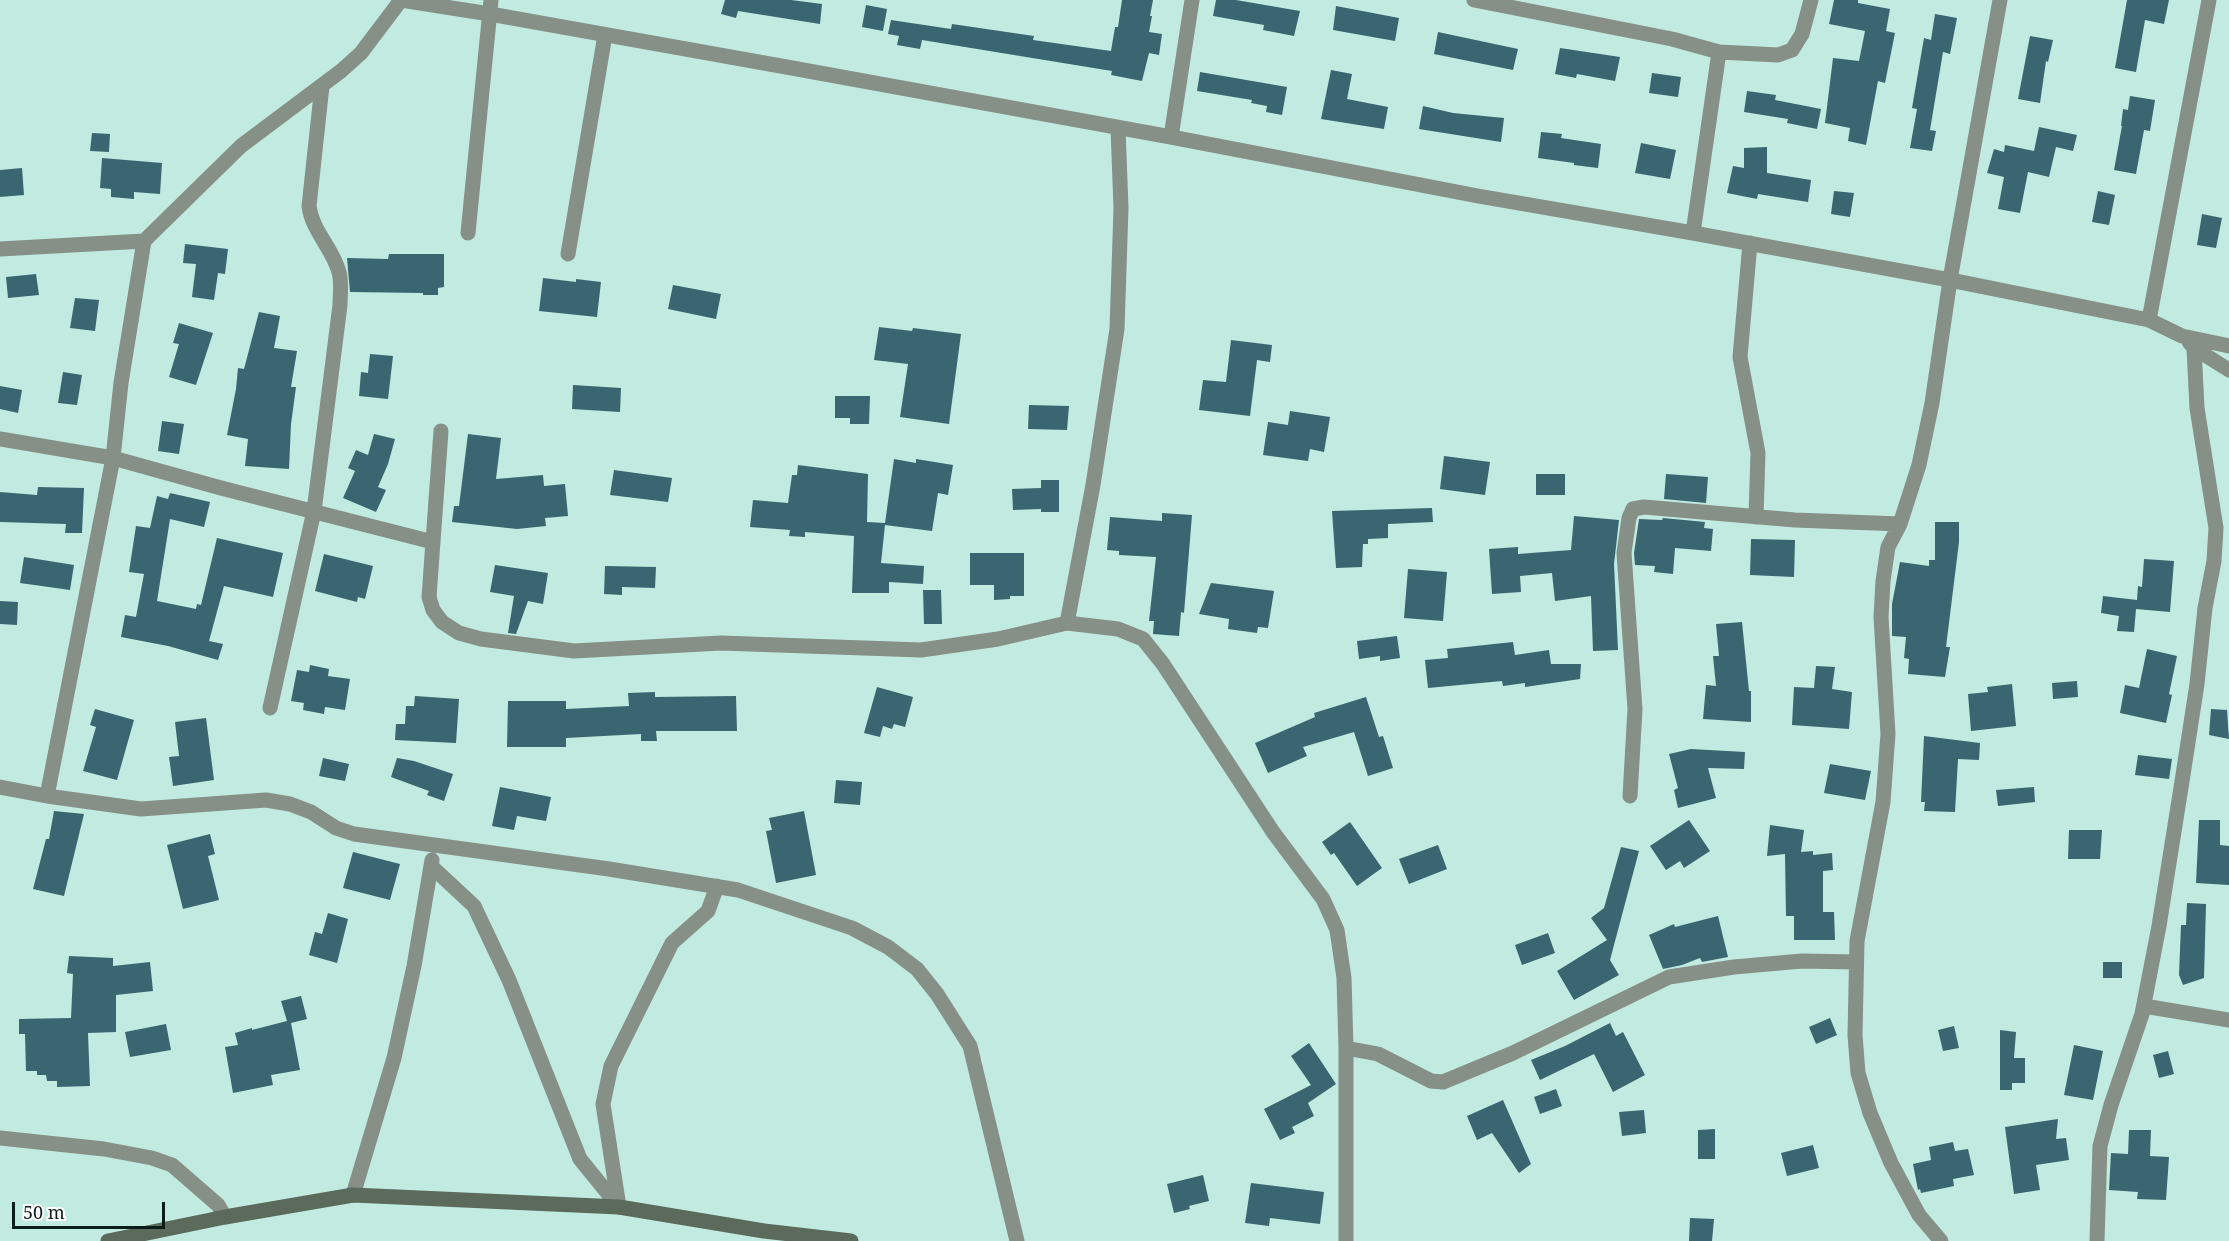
<!DOCTYPE html>
<style>
body{margin:0}
#map{position:relative;width:2229px;height:1241px;overflow:hidden;background:#c1eae1;font-family:"Noto Serif",serif}
canvas{display:block}
.scale{position:absolute;left:12px;top:1202px;width:153px;height:27px;box-sizing:border-box;border:3px solid #0c1c18;border-top:0;padding-left:8px;font-size:18px;line-height:21px;white-space:nowrap;color:#0c1c18;-webkit-text-stroke:4px #fff;paint-order:stroke}
</style>
<div id="map">
<canvas width="2229" height="1241"></canvas>
<div class="scale">50 m</div>
</div>
<script>
const ctx = document.querySelector('canvas').getContext('2d');
ctx.lineJoin = 'round';
function fillPath(path, color) { ctx.fillStyle = color; ctx.fill(path, 'evenodd'); }
function stroke(path, color, width, dash) { ctx.strokeStyle = color; ctx.lineWidth = width; ctx.lineCap = dash ? 'butt' : 'round'; ctx.setLineDash(dash || []); ctx.stroke(path); }
const building = new Path2D(`
 M725 0H791L822 4 820 24 738 11 736 18 721 14Z
 M1122 0H1153L1150 16H1152L1149 32 1162 34 1159 55 1149 53 1142 81 1111 75 1112 71 922 40 920 49 897 45 899 36 888 34 891 20 951 29 952 24 1034 36 1033 40 1111 51 1115 27H1118Z
 M1216 0H1236L1300 11 1294 36 1263 30 1264 25 1213 16Z
 M1834 0H1858V3L1890 9 1886 31 1895 33 1885 83 1878 81 1866 145 1848 141 1850 128 1825 123 1833 58 1859 61 1865 31 1829 24Z
 M2127 0H2169L2164 24 2145 20 2136 72 2115 68Z
 M866 5 887 9 883 31 862 27Z
 M1336 6 1399 18 1395 41 1333 30Z
 M1935 14 1957 18 1950 54 1943 52 1930 130 1936 131 1932 151 1910 148 1917 109 1912 108 1924 38 1931 40Z
 M1438 32 1518 49 1513 70 1434 54Z
 M2030 36 2053 40 2048 62 2046 61 2040 103 2018 99Z
 M1560 48 1620 57 1615 81 1577 74 1576 78 1555 74Z
 M1331 70 1352 74 1347 99 1388 107 1384 129 1321 119Z
 M1200 72 1287 87 1282 115 1266 112 1267 106 1251 103 1252 100 1197 91Z
 M1652 73 1681 77 1678 97 1649 93Z
 M1747 91 1776 95 1775 100 1821 109 1817 129 1787 123 1788 119 1744 112Z
 M2130 96 2155 100 2150 131 2144 130 2136 174 2114 170 2122 126H2121L2123 109 2128 110Z
 M1423 106 1453 113 1504 118 1501 142 1419 129Z
 M2039 127 2077 135 2073 151 2056 147 2049 177 2028 172 2020 213 1998 209 2004 177 1987 173 1994 149 2004 152 2005 145 2034 151Z
 M1541 132 1562 134 1561 138 1601 144 1598 168 1574 165V163L1538 158Z
 M92 133 110 134 109 152 90 151Z
 M1641 143 1676 150 1670 179 1635 173Z
 M1767 147V173L1811 180 1808 202 1758 194 1757 199 1727 193 1733 166 1744 168V148Z
 M102 158 162 163 160 194 134 192V199L111 197V189L100 188Z
 M22 168 24 195 0 197V170Z
 M1834 191 1854 193 1850 217 1831 214Z
 M2098 191 2115 195 2109 225 2092 222Z
 M2202 214 2222 218 2216 248 2197 245Z
 M185 244 228 249 225 274 218 273 214 300 192 297 196 264 183 263Z
 M389 254H444V287L438 288V295H423V293L350 292 347 258 388 259Z
 M36 274 39 295 8 298 6 277Z
 M543 278 576 282V279L601 282 597 317 539 311Z
 M673 285 721 294 716 319 668 309Z
 M75 298 99 300 95 331 70 328Z
 M259 312 280 316 274 348 297 351 291 387H296L291 424 289 469 245 466 248 439 227 435 236 389 238 368 244 369Z
 M179 323 213 333 196 385 169 377 179 344 173 343Z
 M879 327 912 331 913 328 961 334 949 424 900 417 908 364 874 360Z
 M1231 340 1272 345 1270 362 1257 360 1250 416 1199 410 1203 380 1226 382Z
 M370 354 393 356 388 399 359 396 361 372 368 373Z
 M63 372 82 375 77 405 58 403Z
 M573 385 621 388 620 412 572 409Z
 M0 386 22 390 18 413 0 409Z
 M835 396H870L869 424H850V418H835Z
 M1029 405 1069 406 1067 430 1028 429Z
 M1290 411 1330 417 1324 452 1310 449 1308 461 1263 455 1268 422 1288 425Z
 M162 421 184 424 179 454 158 451Z
 M374 434 395 439 388 464 378 487 386 490 376 512 343 498 355 471 348 468 356 450 368 455Z
 M468 434 501 438 496 479 543 475 544 486 565 484 568 516 545 518 546 526 517 529 452 522 454 506H459Z
 M1444 456 1490 462 1485 495 1440 489Z
 M894 459 916 463V459L953 465 948 495 938 493 932 531 885 525 881 563 924 566 923 584 889 582V593H852L854 536 805 532V537L789 536 790 530 750 527 753 500 788 503 792 475H797L798 465 868 474 867 522 885 523Z
 M614 470 672 478 668 502 610 495Z
 M1536 474H1565V495H1536Z
 M1666 474 1708 477 1706 503 1664 499Z
 M1041 480H1059V512H1041V509L1013 510 1012 489 1041 488Z
 M38 487 84 488 82 533H65L66 524 0 522V492L37 495Z
 M170 493 210 502 204 527 170 519 157 601 196 609 197 604 201 605 217 538 283 553 273 597 224 586 209 641 223 644 218 660 168 646 121 637 125 615 136 617 144 574 129 572 136 526 150 528 157 496 168 499Z
 M1432 508 1433 522 1388 524V538L1368 539V544H1363L1362 567 1336 568 1332 511Z
 M1162 513 1192 515 1184 613 1181 612 1179 636 1153 634 1154 621H1149L1156 557 1119 555V551L1107 550 1110 517 1162 521Z
 M1574 516 1619 520 1614 564 1618 650 1593 651 1591 596 1555 601 1552 573 1520 576 1521 592 1492 594 1489 549 1518 547V554L1571 550Z
 M1663 518 1705 522 1704 528 1713 529 1711 551 1675 548 1673 574 1654 572 1655 566 1635 565 1634 553 1639 519 1662 520Z
 M1935 522H1959V542L1946 647H1950L1945 677 1908 674 1909 659 1904 658 1906 637 1892 636V604L1900 562 1929 566V560H1935Z
 M1751 539 1795 540 1794 577 1750 575Z
 M970 553H1024V596H1010V599L994 600V585H970Z
 M324 554 373 566 365 599 358 597 357 602 315 591Z
 M24 557 74 565 70 590 20 583Z
 M2144 559 2174 561 2170 612 2136 609 2134 632 2117 631 2119 616 2101 613 2103 596 2137 600 2138 586 2142 587Z
 M495 565 548 573 543 604 528 601 516 634 508 633 514 596 490 592Z
 M605 566 656 567 655 588 622 587V595L604 594Z
 M1408 569 1447 572 1443 621 1404 618Z
 M1211 583 1274 591 1268 628 1258 627 1257 633 1228 629 1229 619 1199 614Z
 M923 590H941L942 624H924Z
 M0 601 18 602 17 625 0 624Z
 M1742 622 1749 691H1751V722L1703 719 1706 685 1716 686 1713 656H1719L1716 624Z
 M1397 636 1400 658 1380 661V656L1359 659 1357 641Z
 M1513 642 1515 655 1549 650 1551 664H1581L1580 679 1525 687V683L1503 686 1502 681 1428 688 1425 660 1448 658 1447 649Z
 M2147 649 2177 656 2169 694 2172 695 2166 723 2120 713 2125 685 2139 688Z
 M310 665 329 669 328 676 350 679 345 710 325 707 324 714 303 710 304 703 291 701 297 670 309 672Z
 M1816 666 1835 667 1832 689 1852 692 1849 729 1792 725 1794 687 1814 688Z
 M2077 681 2078 697 2053 699 2052 683Z
 M2012 684 2016 726 1971 731 1968 694 1988 692 1987 687Z
 M877 687 913 697 905 727 894 724 892 729 883 726 880 737 864 733Z
 M655 692V697L736 696 737 731H656L657 741H641V734L566 738V747H507L508 701H566V709L629 706 628 693Z
 M415 696 459 699 456 743 395 740 396 724H405L406 706H414Z
 M1366 697 1379 737 1383 736 1393 768 1368 776 1354 732 1303 747 1307 756 1268 773 1255 743 1315 717 1314 713Z
 M95 709 134 720 117 780 83 771 96 727 90 725Z
 M2211 709 2227 710 2229 739 2209 735Z
 M206 718 214 780 173 786 169 757 179 756 175 722Z
 M1924 736 1980 743 1979 760 1958 759 1955 812 1924 811 1925 802H1921Z
 M1691 749 1745 752 1744 769 1708 768 1716 798 1678 808 1674 790 1678 788 1669 754Z
 M2138 755 2172 759 2169 779 2135 775Z
 M323 758 349 764 345 781 319 776Z
 M397 758 414 761 453 774 444 801 427 795 429 791 391 777Z
 M1830 764 1871 771 1865 800 1824 793Z
 M836 780 862 782 860 805 834 803Z
 M500 787 551 797 546 821 517 816 514 830 492 826Z
 M2034 787 2035 802 1998 806 1996 790Z
 M54 811 84 814 64 896 33 889 46 839H49Z
 M804 811 816 875 776 883 766 831 772 830 769 818Z
 M1689 820 1710 851 1684 868 1680 861 1666 870 1650 846Z
 M2199 820H2220V845L2229 846V885L2196 883Z
 M1350 822 1382 868 1357 886 1334 853 1331 855 1322 842Z
 M1770 825 1804 830 1801 852 1813 851V855L1832 853 1833 870 1823 871V912H1834L1835 940H1794V916H1786L1785 854 1767 856Z
 M2069 830H2102L2100 859H2068Z
 M210 834 215 854 208 856 219 900 183 909 167 845Z
 M1438 845 1447 869 1409 884 1399 859Z
 M1621 847 1639 851 1610 960 1619 975 1574 1000 1557 971 1607 940 1591 918 1604 908Z
 M353 852 400 864 390 900 343 888Z
 M2187 903 2206 904 2204 978 2183 985 2179 975 2181 925H2186Z
 M328 913 348 919 337 963 309 955 315 932 322 934Z
 M1718 916 1728 957 1702 962 1700 958 1682 965 1663 969 1649 935 1674 924 1675 927Z
 M1548 933 1555 953 1522 965 1515 945Z
 M69 956 113 958V966L150 962 153 991 116 995V1032L88 1033 90 1086 57 1087V1081H47L46 1075H37V1071H26L25 1034H19V1019L71 1018 73 974 67 973Z
 M2103 962H2122V978H2103Z
 M301 996 307 1019 291 1023 300 1070 271 1075 273 1085 233 1093 225 1047 238 1045 235 1033 252 1028V1030L287 1021 281 1001Z
 M1830 1018 1837 1035 1816 1044 1809 1027Z
 M1610 1023 1616 1036 1623 1032 1645 1075 1613 1092 1594 1054 1540 1080 1531 1060 1565 1046Z
 M166 1024 171 1050 130 1057 125 1032Z
 M1954 1026 1959 1048 1943 1051 1938 1030Z
 M2000 1030 2016 1032 2014 1058H2025V1083H2012V1090H2000Z
 M1309 1043 1336 1084 1308 1103 1314 1116 1292 1127 1295 1133 1280 1140 1264 1109 1311 1085 1291 1056Z
 M2074 1045 2103 1051 2093 1100 2064 1095Z
 M2168 1051 2174 1074 2159 1078 2153 1055Z
 M1556 1089 1562 1106 1540 1114 1534 1097Z
 M1503 1100 1531 1164 1519 1173 1492 1133 1477 1140 1467 1116Z
 M1644 1110 1646 1133 1622 1136 1619 1112Z
 M2058 1119 2056 1139 2066 1138 2069 1160 2036 1165 2040 1190 2014 1194 2005 1127Z
 M1715 1129V1159H1698V1130Z
 M2129 1130H2151L2150 1156 2169 1157 2166 1200 2137 1199 2138 1192 2109 1190 2111 1153 2128 1154Z
 M1953 1142 1955 1151 1968 1149 1974 1175 1953 1179 1954 1186 1921 1193 1920 1189 1918 1190 1913 1164 1931 1160 1929 1147Z
 M1813 1145 1819 1168 1787 1176 1781 1153Z
 M1203 1175 1209 1201 1189 1206 1190 1209 1174 1213 1167 1184Z
 M1251 1183 1324 1192 1320 1224 1270 1218 1269 1226 1245 1223Z
 M1690 1218 1714 1219 1712 1241H1689Z`);
const street = new Path2D(`
 M401 0 490 14 792 68 1171 137 1478 196 1693 233 1950 280 2149 320 2182 336 2229 346
 M1474 0 1672 39 1719 52 1778 55 1792 50 1802 34 1811 0
 M1171 137 1192 0
 M468 233 491 0
 M1693 233 1719 52
 M144 241 241 146 341 71 361 53 401 0
 M1750 243 1740 357 1758 453 1756 517
 M0 249 144 241 121 383 113 458 0 439
 M568 254 605 35
 M2149 320 2209 0
 M2189 342 2194 348 2229 370
 M441 431 429 597 433 610 442 622 459 633 481 639 574 651 721 643 921 650 998 639 1067 623 1118 629 1143 639 1163 664 1273 832 1323 899 1337 930 1344 978 1346 1048V1241
 M1067 623 1093 485 1117 329 1121 208 1118 128
 M270 708 314 511 340 305C340 295 342 282 339 272 332 247 312 231 309 206L322 86
 M0 787 47 796 141 809 266 800 290 804 311 812 336 828 354 834 609 869 738 890 852 928 888 947 917 969 937 994 970 1046 1017 1241
 M47 796 113 458 221 488 433 542
 M1630 796 1635 709 1624 553 1629 518 1633 509 1644 507 1795 520 1900 524
 M431 866 474 906 509 980 580 1159 619 1207 603 1104 611 1066 672 943 708 911 717 886
 M2144 1006 2229 1020
 M1346 1048 1378 1054 1431 1081 1443 1082 1513 1053 1669 977 1734 967 1802 961 1856 962
 M0 1138 104 1149 152 1158 172 1165 218 1205 225 1217
 M353 1195 394 1058 414 966 432 860
 M1941 1241 1919 1215 1891 1163 1870 1113 1858 1073 1855 1035 1857 941 1883 802 1888 734 1881 617 1883 581 1888 547 1900 524 1919 465 1932 403 1950 280 2000 0
 M2097 1241 2100 1146 2111 1105 2142 1014 2159 926 2183 775 2197 684 2205 608 2214 561 2216 528 2197 408 2194 348`);
const secondary = new Path2D(`
 M108 1241 225 1217 353 1195 619 1207 764 1231 851 1241`);
fillPath(building, '#396670');
stroke(street, '#869086', 15);
stroke(secondary, '#5b6a5b', 15);
</script>
